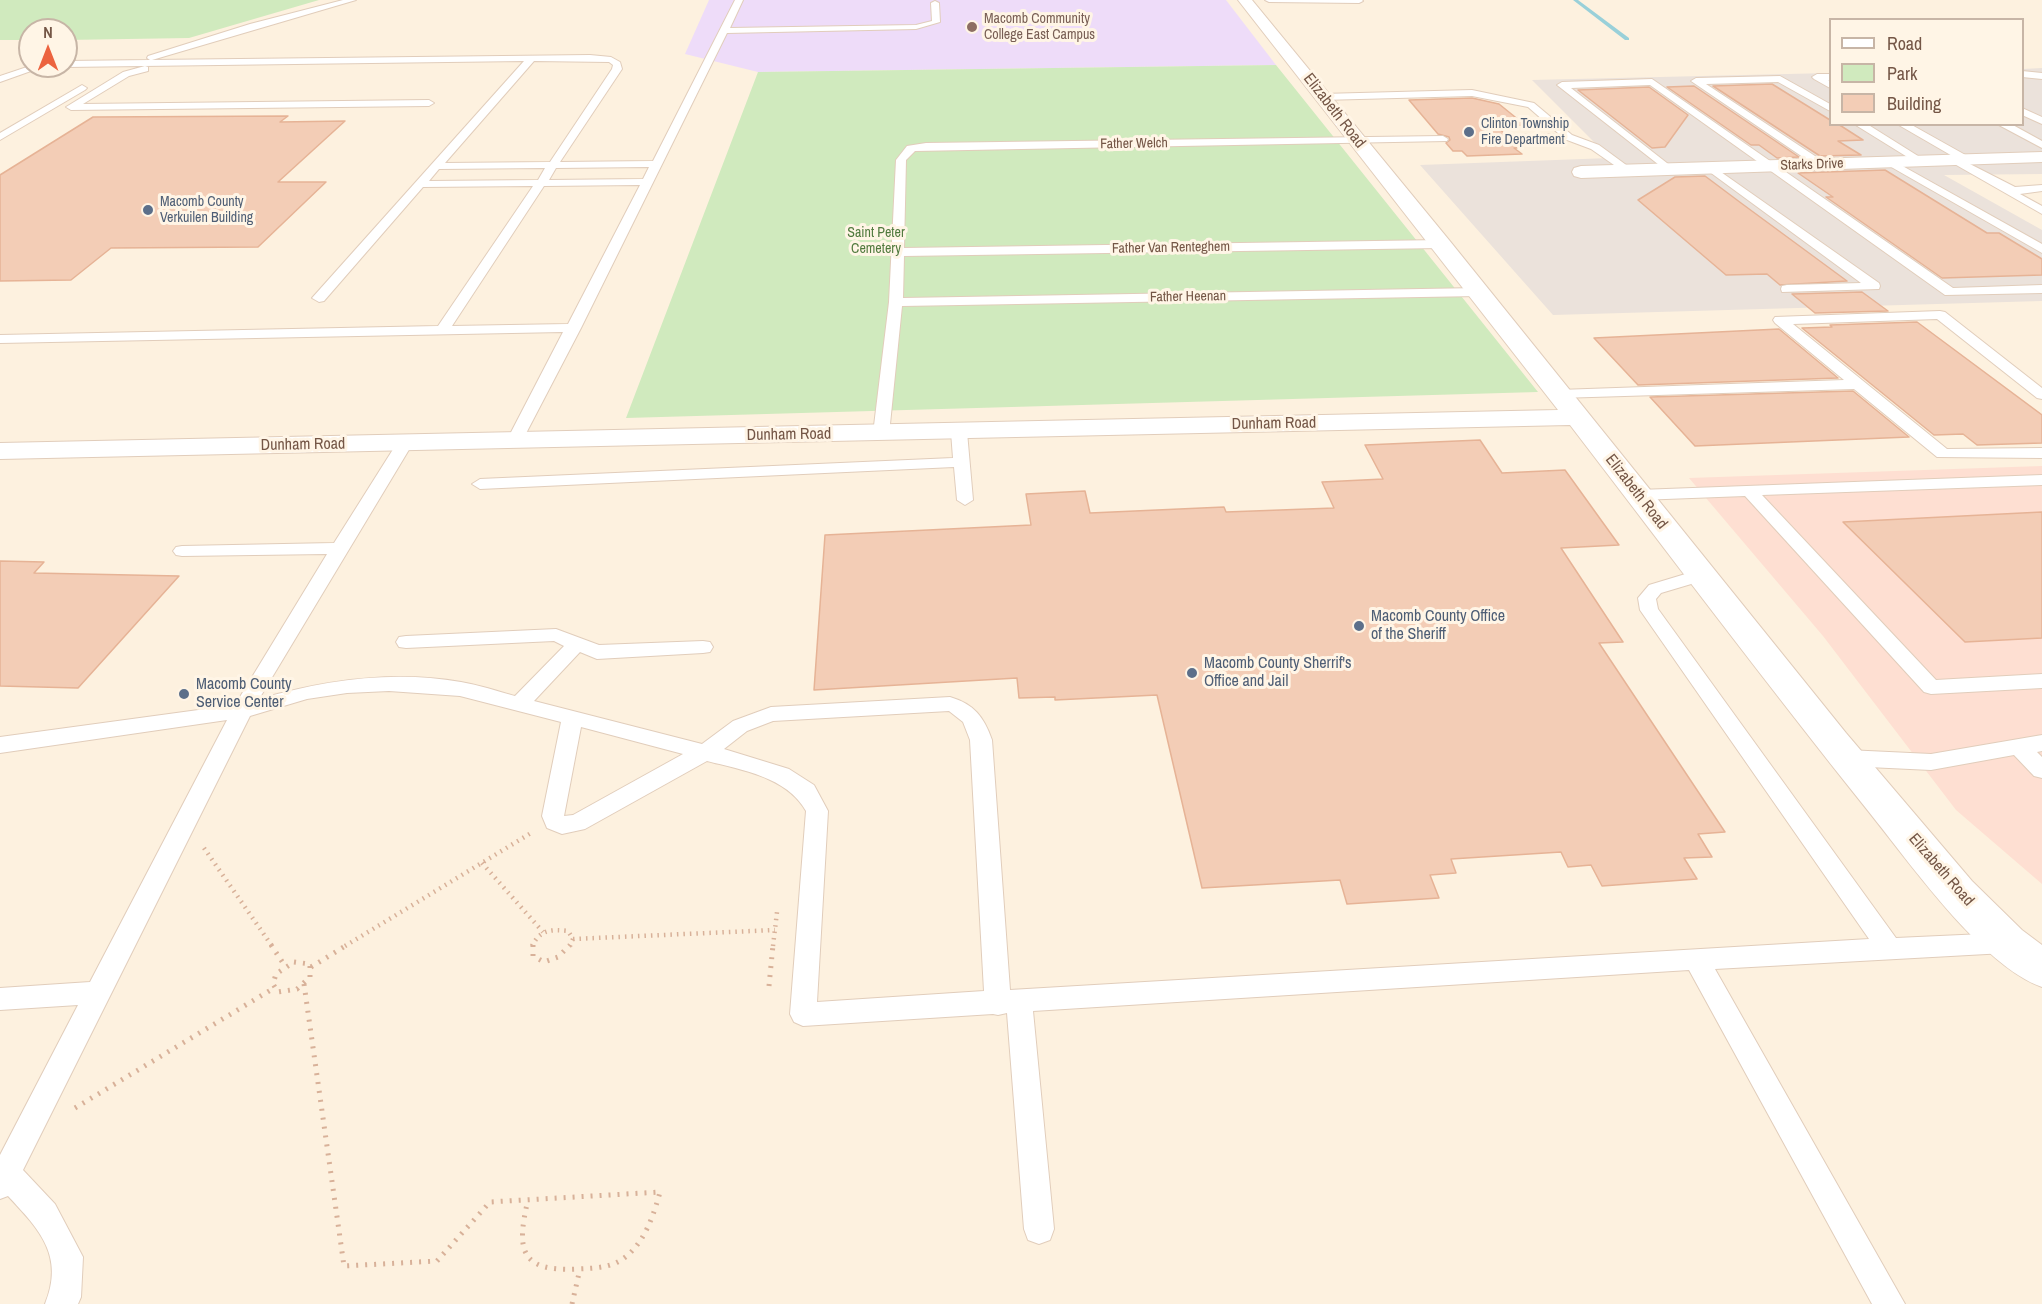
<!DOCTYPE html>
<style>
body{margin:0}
#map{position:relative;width:2042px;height:1304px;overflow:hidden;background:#fdf1df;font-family:"Archivo Narrow",sans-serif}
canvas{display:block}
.legend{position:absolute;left:1829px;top:18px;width:195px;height:108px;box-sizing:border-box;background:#fff5e6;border:2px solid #c7b5a6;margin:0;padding:8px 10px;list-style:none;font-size:18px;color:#745646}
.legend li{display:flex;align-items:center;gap:12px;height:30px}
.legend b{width:30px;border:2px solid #c7b5a6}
.north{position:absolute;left:18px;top:18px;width:60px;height:60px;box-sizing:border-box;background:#fff5e6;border:2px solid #c7b5a6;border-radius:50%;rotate:0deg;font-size:16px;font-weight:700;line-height:24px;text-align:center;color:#745646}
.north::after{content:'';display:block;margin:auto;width:21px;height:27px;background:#ec633f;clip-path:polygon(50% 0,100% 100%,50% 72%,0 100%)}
</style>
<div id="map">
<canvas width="2042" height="1304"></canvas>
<ul class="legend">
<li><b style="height:8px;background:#fff"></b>Road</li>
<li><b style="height:16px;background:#d0eabe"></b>Park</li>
<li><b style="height:16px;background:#f3cdb6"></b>Building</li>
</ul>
<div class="north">N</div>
</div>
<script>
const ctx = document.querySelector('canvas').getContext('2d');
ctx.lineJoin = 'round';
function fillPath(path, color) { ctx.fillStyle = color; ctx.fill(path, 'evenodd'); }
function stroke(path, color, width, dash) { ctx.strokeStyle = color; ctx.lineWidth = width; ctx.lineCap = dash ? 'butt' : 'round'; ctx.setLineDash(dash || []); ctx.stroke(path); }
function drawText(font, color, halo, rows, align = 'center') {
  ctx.font = font + ' "Archivo Narrow",sans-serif'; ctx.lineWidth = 6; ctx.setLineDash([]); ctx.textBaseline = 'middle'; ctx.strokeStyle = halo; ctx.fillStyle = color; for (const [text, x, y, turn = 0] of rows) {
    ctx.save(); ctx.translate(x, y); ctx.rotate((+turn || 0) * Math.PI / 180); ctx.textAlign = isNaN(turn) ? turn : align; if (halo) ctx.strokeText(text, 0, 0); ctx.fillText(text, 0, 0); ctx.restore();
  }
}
const commercial = new Path2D(`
 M2042 466V884L1956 810 1823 636 1689 478Z`);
const industrial = new Path2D(`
 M2042 68V174L1944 175 2042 230V301L1553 315 1420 165 1610 158 1532 80 1830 73V124H2022L2023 69Z`);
const education = new Path2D(`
 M709 0H1226L1276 65 758 72 685 54Z`);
const green = new Path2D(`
 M0 0H319L189 38 66 40V30H30V40H0Z
 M1276 65 1538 392 626 418 758 72Z`);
const stream = new Path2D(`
 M1573 0H1578L1629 38V40H1625Z`);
const building = new Path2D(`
 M1772 84 1830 120V124H1838L1863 140 1838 141 1861 155 1820 156 1713 86Z
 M1694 86 1799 157 1777 158 1759 145H1751L1667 87Z
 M1649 87 1688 115 1665 147 1652 148 1578 90Z
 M1472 98 1499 104 1525 125 1496 126 1505 134 1501 137 1502 141 1513 142 1519 148H1514L1522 154 1467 156 1462 151H1453L1446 143 1450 140 1449 137 1438 134 1409 100Z
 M288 116 280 122 345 121 278 182H326L258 247 111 248 71 280 0 281V175L93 117Z
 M1885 170 1987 233H1999L2042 259V275L1942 278 1826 197H1833L1798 173Z
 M1705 176 1741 203 1847 281 1780 285 1767 274 1726 275 1638 200 1675 177Z
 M1862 292 1888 311 1815 313 1792 294Z
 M1917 322 2042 415V443L1977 445 1963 434 1934 435 1802 328 1832 327 1830 325Z
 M1779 329 1838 378 1638 385 1594 338Z
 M1853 391 1909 437 1695 446 1650 397Z
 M1480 440 1502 473 1565 470 1619 545 1561 548 1623 642 1599 643 1725 832 1698 834 1712 857 1684 858 1697 879 1602 886 1591 865 1568 867 1561 852 1451 859 1456 873 1430 875 1439 898 1347 904 1340 880 1202 888 1157 695 1055 700V697L1019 698 1017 678 814 690 825 535 1031 525 1026 494 1085 491 1090 513 1224 507 1226 512 1334 508 1322 482 1383 479 1365 445Z
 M2042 512V638L1965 642 1843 522Z
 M0 561 44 562 34 573 179 576 78 688 0 686Z`);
const pathFar1 = new Path2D(`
 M204 848 272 946
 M482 863 543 932
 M573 939 775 930
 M345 946 531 833
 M532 946C540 930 550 929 568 931L573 939 570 946
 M773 946 777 912`);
const path = new Path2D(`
 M271 945 285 966
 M533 945V956L544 962 558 957 570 945
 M294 962 310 964V977L297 989 278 992 273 984 276 974Z
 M311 967 347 945
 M304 984 344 1266 437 1261 490 1202 660 1192C654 1214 646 1238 629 1254 614 1268 597 1268 577 1269 520 1272 516 1250 528 1200
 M769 986 773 945
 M75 1108 274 988
 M572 1304 580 1269`);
const service = new Path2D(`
 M343 0H356L152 60 590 55 611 57 620 62 622 69 560 162 653 161 735 0H743L730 28 916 25 932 21 931 3 935 1 939 3 940 22 916 29 727 33 581 328 521 443H509L507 440 563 332 0 343V335L438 326 533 186 423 187 324 301 319 302 312 298 524 61 66 67 63 66H66V61L150 60 147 58 148 56 250 24ZM534 61 609 62 613 65 612 69 550 162 445 163ZM649 167 643 179 549 180 556 168ZM545 168 538 180 429 181 439 169ZM640 185 568 324 452 326 544 186Z
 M1265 0H1362L1363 1 1359 3 1269 2Z
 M30 66H45L0 82V76Z
 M145 66 148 67V71L129 76 83 104 429 100 434 103 429 106 71 110 66 107 123 72Z
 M2022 71 2042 73V79L2022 77Z
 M1817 74H1830V80H1828L1830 81V88L1814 79 1812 77Z
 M1780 76 1830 104V111L1778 82 1706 84 1824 162V166H1816L1691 81 1696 78Z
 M1652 79 1953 288 2042 285V293L1945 295 1650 85 1571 88 1672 167V171L1668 172 1557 85 1562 82Z
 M82 85 87 88 85 90 0 140V133Z
 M1472 90 1534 103 1572 135 1599 145 1633 170 1632 172H1624L1591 149 1567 140H1504L1503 138 1508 135 1559 134 1528 107 1472 96 1322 100 1317 97 1322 94Z
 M2022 108 2042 117V124L2022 115Z
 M1854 124H1867L1926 161 1925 163H1917Z
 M1897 124H1910L1969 157 1970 159 1966 162 2015 187 2042 185V191L2020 194 2042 206V214L1951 162 1950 160 1954 157Z
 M1997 124H2011L2042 141V148Z
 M1443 136 1448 139 1447 141 915 151 906 160 904 248 1442 240 1448 244 1442 248 904 256 903 298 1479 288 1486 292 1479 296 902 306 889 434 881 439 873 434 889 302 896 160 907 146 926 143Z
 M1890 159 2042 244V253L1886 164 1885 162Z
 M1711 165 1879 283 1880 286 1879 289 1782 292 1781 289 1782 286 1787 285 1861 283 1707 170 1706 168Z
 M1940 311 1945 312 2042 388V399L2037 398 1937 319 1793 324 1947 449 2042 448V458L1937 457 1854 389 1559 398 1552 394 1559 390 1844 380 1775 323 1773 320 1775 317Z
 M959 427 967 432 973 500 965 505 957 500 954 467 480 489 472 484 480 479 953 458 951 432Z
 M405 438 413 443 259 699C325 680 393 670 461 682 479 685 497 691 515 696L564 646 554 641 406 648 399 647 396 642 399 637 406 636 556 629 599 645 703 641 710 642 713 647 710 652 703 653 597 659 580 652 534 701 702 744 733 721 771 707 950 697C974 704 984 717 992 740L1010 990 1869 939 1640 610 1638 598 1649 585 1702 569 1708 571 1711 575 1708 579 1661 593 1656 599 1658 609 1896 938 2005 933 2014 936 2017 943 2014 950 2005 953 1715 969 1905 1304H1872L1689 970 1033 1011 1054 1229 1050 1240 1039 1244 1028 1240 1024 1229 1007 1013 998 1015 993 1014 803 1026 794 1022 790 1014 806 811C787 777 742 770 707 761L585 829 562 834 547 828 542 816 561 722 460 696 389 691 347 693 307 699 250 716 23 1170 55 1204 83 1257 81 1297 78 1304H45C65 1256 39 1229 8 1196L0 1199V1155L78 1005 0 1010V988L90 982 227 720 0 753V737L235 705 327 554 182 556 176 555 173 551 176 547 182 546 334 543 397 443ZM949 711 963 722 970 740 984 991 817 1002 828 811 814 785 789 769 724 749 747 731 773 721ZM581 727 683 754 573 815 564 816Z
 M2042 475V485L1762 495 1936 680 2042 674V688L1931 694 1924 692 1745 496 1639 500 1631 495 1639 490Z
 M2042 735V751L2037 752 2042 757V778L2034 776 2014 755 1931 770 1847 766 1839 764 1836 758 1839 752 1847 750 1931 754Z`);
const minor = new Path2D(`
 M1238 0H1252L1449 240 1846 733 1972 881 2022 930 2042 945V987C1982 966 1910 863 1869 812 1767 685 1669 554 1570 425L0 459V443L1558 410Z
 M2042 152V162L1581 178 1574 176 1572 172 1574 168 1581 166Z`);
const markers = [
 [972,27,6,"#8d6e63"],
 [1469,132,6,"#5c6f8a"],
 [148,210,6,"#5c6f8a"],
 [1359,626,6,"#5c6f8a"],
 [1192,673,6,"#5c6f8a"],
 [184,694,6,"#5c6f8a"]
];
const farEducationnames = [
 ["Macomb Community",984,19],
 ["College East Campus",984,35]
];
const farServicenames = [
 ["Clinton Township",1481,124],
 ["Fire Department",1481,140],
 ["Macomb County",160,202],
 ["Verkuilen Building",160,218]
];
const farStreetnames = [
 ["Father Welch",1134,144,-1],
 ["Starks Drive",1812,165,-2],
 ["Father Van Renteghem",1171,248,-1],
 ["Father Heenan",1188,297,-1]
];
const farParknames = [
 ["Saint Peter",876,233],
 ["Cemetery",876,249]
];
const streetNames = [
 ["Elizabeth Road",1334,111,52],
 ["Dunham Road",1274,424,-1],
 ["Dunham Road",789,435,-1],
 ["Dunham Road",303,445,-1],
 ["Elizabeth Road",1636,492,52],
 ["Elizabeth Road",1941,870,49]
];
const serviceNames = [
 ["Macomb County Office",1371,617],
 ["of the Sheriff",1371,635],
 ["Macomb County Sherrif's",1204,664],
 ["Office and Jail",1204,682],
 ["Macomb County",196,685],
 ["Service Center",196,703]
];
fillPath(commercial, '#fedfd2');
fillPath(industrial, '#ebe2db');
fillPath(education, '#eedcf9');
fillPath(green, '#d0eabe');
fillPath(stream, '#99d0d9');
fillPath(building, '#f3cdb6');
stroke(building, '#e6b396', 1.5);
stroke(service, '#e1cdbb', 2);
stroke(minor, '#e1cdbb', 2);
stroke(pathFar1, '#d8b199', 4.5, [1.5, 5]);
stroke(path, '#d8b199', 5, [2, 7]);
fillPath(service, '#fff');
fillPath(minor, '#fff');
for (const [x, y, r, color] of markers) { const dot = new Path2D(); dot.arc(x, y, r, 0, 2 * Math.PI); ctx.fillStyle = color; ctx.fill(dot); stroke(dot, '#fff5e6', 2); }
drawText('14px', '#785e54', '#fff5e6', farEducationnames, 'left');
drawText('14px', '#4e5e75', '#fff5e6', farServicenames, 'left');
drawText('14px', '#745646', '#fff5e6', farStreetnames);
drawText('14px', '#517a3e', '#fff5e6', farParknames);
drawText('16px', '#745646', '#fff5e6', streetNames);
drawText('16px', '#4e5e75', '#fff5e6', serviceNames, 'left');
</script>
